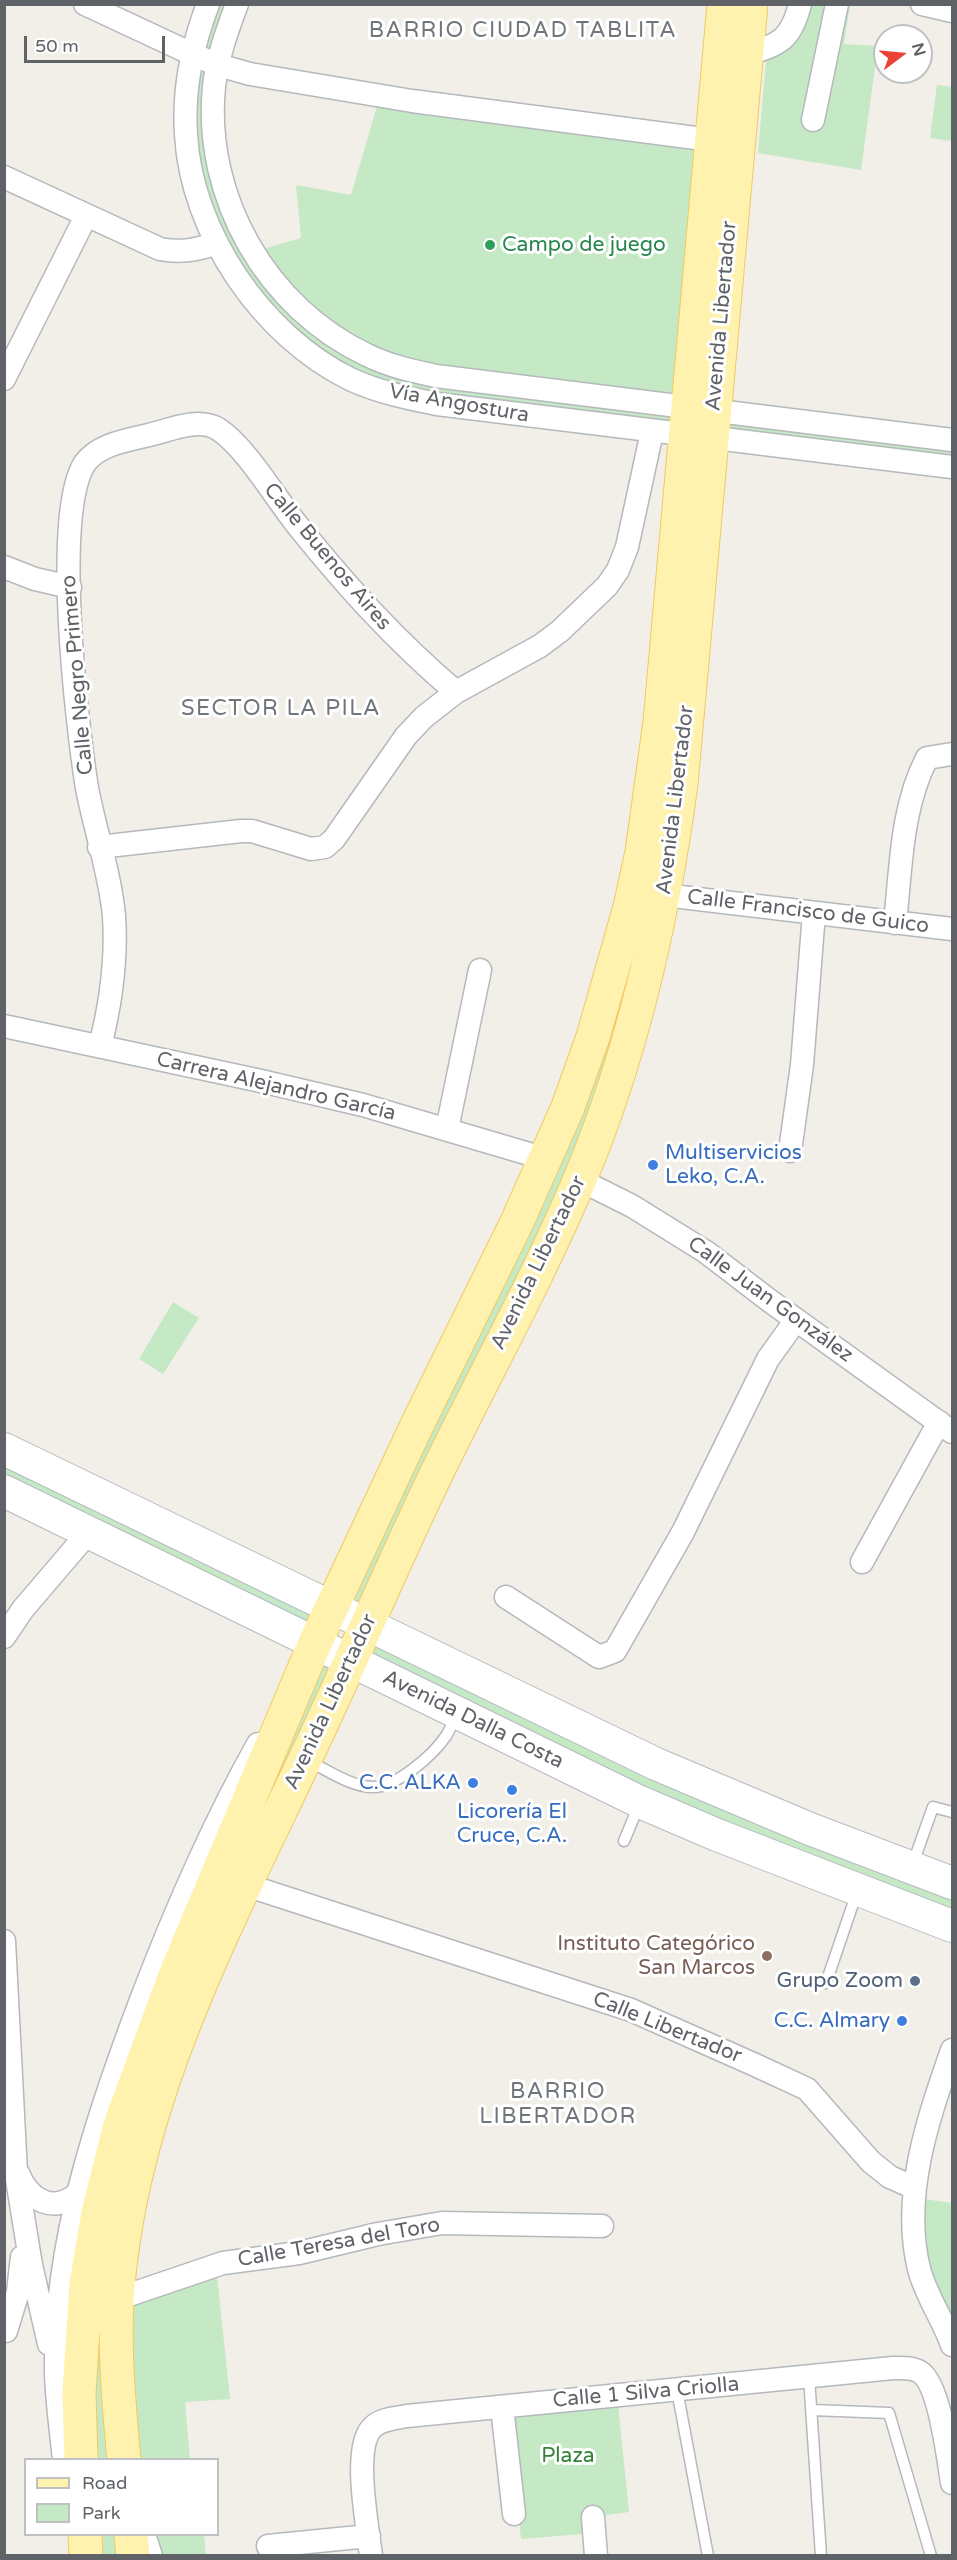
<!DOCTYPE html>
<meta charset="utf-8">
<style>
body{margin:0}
#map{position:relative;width:957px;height:2560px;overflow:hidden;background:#f1efe8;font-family:"Varela Round",sans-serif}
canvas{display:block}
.frame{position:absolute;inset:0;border:6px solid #5f6368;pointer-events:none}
.legend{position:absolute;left:24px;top:2458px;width:195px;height:78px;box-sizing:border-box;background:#fff;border:2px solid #bfc1c3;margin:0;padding:8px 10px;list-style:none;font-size:18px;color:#5f6368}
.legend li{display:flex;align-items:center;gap:12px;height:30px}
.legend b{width:30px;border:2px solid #bfc1c3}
.north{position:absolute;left:873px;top:24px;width:60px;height:60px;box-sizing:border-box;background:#fff;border:2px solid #bfc1c3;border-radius:50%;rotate:74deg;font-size:16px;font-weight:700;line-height:24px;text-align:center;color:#5f6368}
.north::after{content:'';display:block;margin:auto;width:21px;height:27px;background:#ea4335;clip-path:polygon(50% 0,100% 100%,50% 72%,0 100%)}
.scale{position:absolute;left:24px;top:36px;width:141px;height:27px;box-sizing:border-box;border:3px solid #5f6368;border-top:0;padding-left:8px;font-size:18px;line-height:21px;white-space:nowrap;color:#5f6368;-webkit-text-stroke:4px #fff;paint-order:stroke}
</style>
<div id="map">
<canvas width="957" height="2560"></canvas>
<div class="frame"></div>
<ul class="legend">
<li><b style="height:8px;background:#fff2af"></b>Road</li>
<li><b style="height:16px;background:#c5e8c5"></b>Park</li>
</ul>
<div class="north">N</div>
<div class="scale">50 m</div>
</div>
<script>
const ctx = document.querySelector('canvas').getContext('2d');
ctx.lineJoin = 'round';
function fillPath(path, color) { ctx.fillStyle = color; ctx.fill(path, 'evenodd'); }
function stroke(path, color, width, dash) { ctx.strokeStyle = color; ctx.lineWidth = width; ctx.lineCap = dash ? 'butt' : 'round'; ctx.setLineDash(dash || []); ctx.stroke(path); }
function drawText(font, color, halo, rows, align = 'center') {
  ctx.font = font + ' "Varela Round",sans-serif'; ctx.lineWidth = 6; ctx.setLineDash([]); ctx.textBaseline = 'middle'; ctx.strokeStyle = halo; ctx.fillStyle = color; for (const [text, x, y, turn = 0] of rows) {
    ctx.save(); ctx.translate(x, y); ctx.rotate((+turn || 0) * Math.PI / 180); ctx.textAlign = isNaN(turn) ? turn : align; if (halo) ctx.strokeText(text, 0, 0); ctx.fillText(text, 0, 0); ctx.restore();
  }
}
const green = new Path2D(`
 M208 5H237C202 91 207 170 253 252L301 238 296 185 351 195 380 96 711 140 724 5H751L713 411 952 440V467L710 439 681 784 664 895 638 1008 599 1130 564 1215 428 1492 368 1624 656 1764 810 1829 952 1883V1926L717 1835 641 1802 351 1661C306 1757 259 1852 217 1949 184 2024 151 2102 134 2183 118 2258 114 2333 120 2408L118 2299 216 2266 230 2399 185 2402 190 2459H64C59 2414 55 2370 58 2324 64 2216 98 2110 137 2009 160 1950 183 1891 210 1834 241 1768 279 1706 314 1643L5 1491 4 1449 332 1607 417 1425 517 1222 568 1107 593 1037 630 907 652 789 685 436C625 428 565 421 505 413 461 408 414 404 372 388 274 352 190 238 186 133 184 89 192 46 208 5ZM688 408 713 411 710 439 686 435ZM332 1607 367 1624 351 1661 315 1643Z
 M800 5H850L844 44 878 46 861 170 758 153 767 48Z
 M937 85 952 87V141L930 138Z
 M173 1302 199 1318 163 1374 139 1359Z
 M916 2198 952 2203V2313L942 2317 928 2289Z
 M617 2395 629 2512 593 2517 594 2533 521 2539 508 2406Z
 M73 2535H204L206 2555H76Z`);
const lane = new Path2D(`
 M308 1761C328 1770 349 1786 372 1787 396 1788 433 1755 446 1736 450 1730 453 1722 456 1715
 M624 1841 639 1805
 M912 1866 933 1807 952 1812
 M826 1983 857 1892
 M809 2377 821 2556
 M677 2390 708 2556
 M812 2410 889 2413 931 2556`);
const street = new Path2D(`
 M85 4 192 54 218 65 250 74 412 101 711 140
 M208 4C192 46 183 90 186 134 191 232 262 336 350 379 378 392 407 398 437 404L952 467
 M237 4C227 31 217 58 214 87 203 197 267 308 367 355 389 366 413 371 436 376L952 440
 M922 4 952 11
 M746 55C780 44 791 40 800 4
 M813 120 837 4
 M4 177 160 249C181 253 197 250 217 243
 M4 379 86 216
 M4 567 35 579 70 587
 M99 847 241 831H252L311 849 325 847 334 839 406 736 424 717 456 692 540 646 560 631 607 586 618 570 627 547 652 432
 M664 895 952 929
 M895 923C901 868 901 808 927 758L952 754
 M4 1026 261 1081 363 1105 546 1159
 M100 1046C111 1003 117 961 114 916 110 873 95 830 87 788 77 726 52 512 85 463 99 444 128 440 149 435 170 430 198 417 218 429 246 447 276 499 298 526 348 588 395 640 456 692
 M447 1129 480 970
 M790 1151 802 1065 814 913
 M580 1180 632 1206 706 1252 770 1301 952 1432
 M862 1562 939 1422
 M506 1597 599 1657 615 1651 683 1532 768 1359 796 1320
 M4 1637 23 1609 88 1533
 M246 1885 631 2010 753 2064 807 2089 871 2162 890 2177 915 2188
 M4 1941 16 2173 31 2265 49 2344
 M952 2050C928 2119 901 2196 919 2269 926 2296 943 2319 952 2345
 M18 2173C29 2201 55 2215 79 2192
 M117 2299 223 2263 299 2253 378 2234 442 2223 602 2226
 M6 2331 18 2292 22 2257
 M502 2407 514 2514
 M64 2460C61 2431 57 2402 56 2374 54 2244 96 2119 141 2000 175 1911 212 1826 258 1744
 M593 2517 596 2556
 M144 2534 151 2556
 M268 2546 369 2536
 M371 2556C368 2528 352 2448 372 2428 380 2419 395 2418 407 2416L893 2368C902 2368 912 2367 920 2372 940 2385 948 2458 952 2483`);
const secondary = new Path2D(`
 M4 1449 656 1764 810 1829 952 1883
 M4 1491 640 1802 717 1835 952 1926`);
const primary = new Path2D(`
 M81 2460 79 2393 86 2284 98 2213 120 2125 176 1973 315 1643 417 1425 517 1222 568 1107 593 1037 630 907 642 852 660 722 724 4
 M124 2460C119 2406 114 2352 117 2298 130 2102 227 1925 309 1751 350 1664 388 1576 429 1489 479 1384 537 1282 582 1174 634 1049 663 918 681 784L751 4
 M85 2534 86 2556
 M131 2534 133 2556`);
const markers = [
 [490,245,6,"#2e9e5b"],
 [653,1165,6,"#3f7fe0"],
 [473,1783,6,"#3f7fe0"],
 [512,1790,6,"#3f7fe0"],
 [767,1956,6,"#8d6e63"],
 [915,1981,6,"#5c6f8a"],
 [902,2021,6,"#3f7fe0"]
];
const leisureNames = [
 ["Campo de juego",502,245]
];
const streetNames = [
 ["Avenida Libertador",722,316,-85],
 ["Vía Angostura",459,404,10],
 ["Calle Buenos Aires",327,557,50],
 ["Calle Negro Primero",78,675,-95],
 ["Avenida Libertador",676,800,-83],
 ["Calle Francisco de Guico",808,912,7],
 ["Carrera Alejandro García",276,1087,13],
 ["Avenida Libertador",539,1263,-64],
 ["Calle Juan González",770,1300,36],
 ["Avenida Libertador",331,1702,-65],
 ["Avenida Dalla Costa",473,1720,26],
 ["Calle Libertador",667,2028,22],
 ["Calle Teresa del Toro",339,2243,-10],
 ["Calle 1 Silva Criolla",646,2393,-5]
];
const shopNames = [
 ["Multiservicios",665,1153,"left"],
 ["Leko, C.A.",665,1177,"left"],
 ["C.C. ALKA",461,1783],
 ["Licorería El",512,1812,"center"],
 ["Cruce, C.A.",512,1836,"center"],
 ["C.C. Almary",890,2021]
];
const educationNames = [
 ["Instituto Categórico",755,1944],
 ["San Marcos",755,1968]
];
const serviceNames = [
 ["Grupo Zoom",903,1981]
];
const parkNames = [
 ["Plaza",568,2456]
];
const neighbourhoodNames = [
 ["BARRIO CIUDAD TABLITA",523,31],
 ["SECTOR LA PILA",281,709],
 ["BARRIO",558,2092],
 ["LIBERTADOR",558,2117]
];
fillPath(green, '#c5e8c5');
stroke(lane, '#b5b8bc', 13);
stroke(street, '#b5b8bc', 25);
stroke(secondary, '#b6babf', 34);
stroke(primary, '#f2c960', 35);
stroke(lane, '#fff', 10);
stroke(street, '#fff', 22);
stroke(secondary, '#fff', 32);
stroke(primary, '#fff2af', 33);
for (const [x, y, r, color] of markers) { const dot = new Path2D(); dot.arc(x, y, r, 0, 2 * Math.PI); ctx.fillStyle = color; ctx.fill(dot); stroke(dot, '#fff', 2); }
drawText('21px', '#27864d', '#fff', leisureNames, 'left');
drawText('21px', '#5f6368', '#fff', streetNames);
drawText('21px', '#366cbe', '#fff', shopNames, 'right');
drawText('21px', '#785e54', '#fff', educationNames, 'right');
drawText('21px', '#4e5e75', '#fff', serviceNames, 'right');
drawText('21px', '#348238', '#fff', parkNames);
ctx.letterSpacing = '1.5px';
drawText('22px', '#70757a', '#fff', neighbourhoodNames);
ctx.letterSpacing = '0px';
</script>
